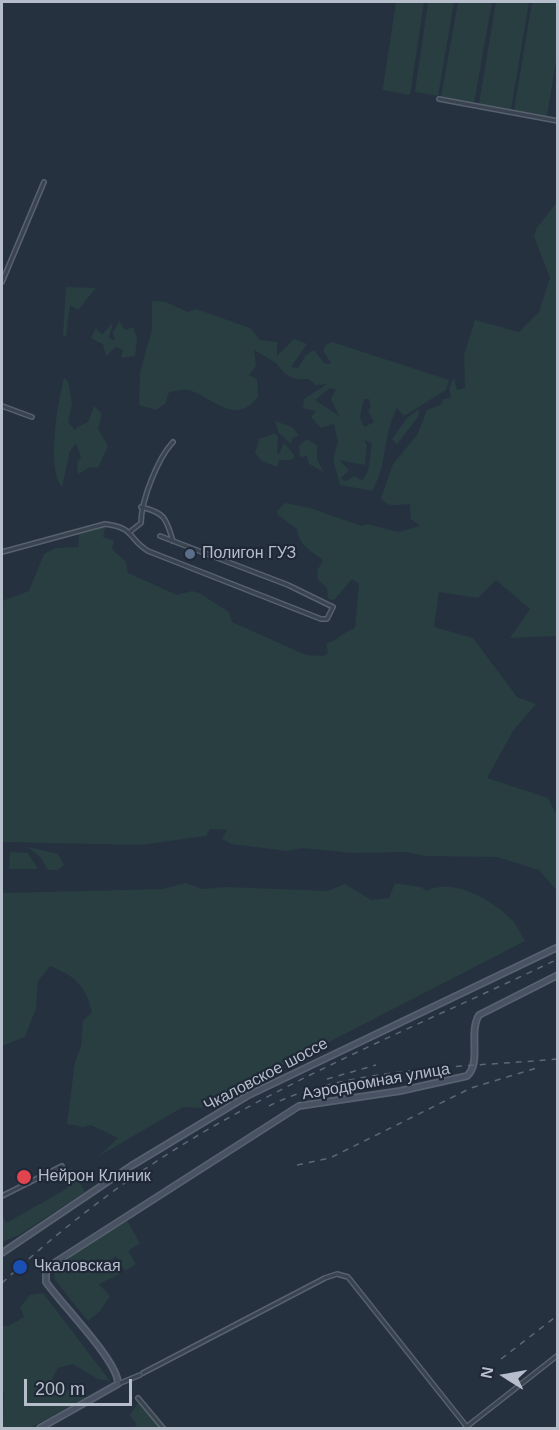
<!DOCTYPE html>
<meta charset="utf-8">
<style>
body{margin:0}
#map{position:relative;width:559px;height:1430px;overflow:hidden;background:#263140;font-family:Helvetica,sans-serif}
canvas{display:block}
.frame{position:absolute;inset:0;border:3px solid #b7becb;pointer-events:none}
.north{position:absolute;left:475px;top:1346px;width:60px;height:60px;-webkit-text-stroke:4px #1f2836;paint-order:stroke;rotate:281deg;font-size:16px;font-weight:700;line-height:24px;text-align:center;color:#b7becb}
.north::after{content:'';display:block;margin:auto;width:21px;height:27px;background:#b7becb;clip-path:polygon(50% 0,100% 100%,50% 72%,0 100%)}
.scale{position:absolute;left:24px;top:1379px;width:108px;height:27px;box-sizing:border-box;border:3px solid #b7becb;border-top:0;padding-left:8px;font-size:18px;line-height:21px;white-space:nowrap;color:#b7becb;-webkit-text-stroke:4px #1f2836;paint-order:stroke}
</style>
<div id="map">
<canvas width="559" height="1430"></canvas>
<div class="frame"></div>
<div class="north">N</div>
<div class="scale">200 m</div>
</div>
<script>
const ctx = document.querySelector('canvas').getContext('2d');
ctx.lineJoin = 'round';
function fillPath(path, color) { ctx.fillStyle = color; ctx.fill(path, 'evenodd'); }
function stroke(path, color, width, dash) { ctx.strokeStyle = color; ctx.lineWidth = width; ctx.lineCap = dash ? 'butt' : 'round'; ctx.setLineDash(dash || []); ctx.stroke(path); }
function drawText(font, color, halo, rows, align = 'center') {
  ctx.font = font + ' Helvetica,sans-serif'; ctx.lineWidth = 4.5; ctx.setLineDash([]); ctx.textBaseline = 'middle'; ctx.strokeStyle = halo; ctx.fillStyle = color; for (const [text, x, y, turn = 0] of rows) {
    ctx.save(); ctx.translate(x, y); ctx.rotate((+turn || 0) * Math.PI / 180); ctx.textAlign = isNaN(turn) ? turn : align; if (halo) ctx.strokeText(text, 0, 0); ctx.fillText(text, 0, 0); ctx.restore();
  }
}
const green = new Path2D(`
 M396 2H424L410 95 383 90V87Z
 M428 2H454L438 96 415 92Z
 M458 2H492L474 103 441 97Z
 M496 2H529L511 109 479 104Z
 M532 2H557V55L547 116 514 111Z
 M557 202V636L510 638 530 609 496 580 478 598 439 592 434 627 473 638 517 697 536 704 513 731 487 778 548 798 557 816V891L539 870 497 857 425 856 406 852 353 853 302 848 287 851 232 844 222 839 227 830 210 829 206 836 140 845 2 842V601L29 591 44 554 55 548 78 547 79 534 106 526 103 537 114 541 112 549 126 562 128 573 177 595 192 591 199 593 229 612 232 622 306 655 323 656 328 653 326 644C338 640 343 632 355 628L359 584 352 579 334 600 328 599 327 588 318 580 317 571 323 560C312 552 298 544 297 529L278 515 277 511 285 503 310 508 362 526 367 524 398 532 420 526 411 519 410 504C398 504 388 509 381 498L393 464 417 435 427 410 440 405 444 399 451 398 449 388 454 378 457 390 465 388 464 355 475 320 519 332 539 312 550 278 534 236 536 229Z
 M66 287 96 288 78 310 70 305 66 336H63Z
 M152 301 166 302 188 312 196 309 250 328 260 340 277 342V356L294 339 307 344 291 367 298 368 306 355 314 350 325 364 331 363 323 351 326 345 332 342 449 380 446 390 404 416 397 408C382 437 388 464 372 491L340 485 333 459 338 442 334 424 321 428 311 417 316 411 303 408 304 399 327 384 316 385 308 379H296L285 374 276 363 254 350 256 366 249 375 257 379 258 397C236 425 216 401 192 391 186 388 176 391 169 392L165 404 156 410 139 405 140 373 152 329ZM330 388 336 389 331 399 339 416 315 400ZM364 399H369L371 406 368 410 374 422 364 427 360 417ZM364 440 372 443 368 471 362 481 355 476 345 481 341 478 349 470 339 460 365 465 367 445Z
 M119 321 125 330 133 327 137 337 135 356 121 358 123 350 116 347 106 356 103 344 91 338 96 328 102 335 113 322 109 338 115 341 113 333Z
 M64 378 68 381 72 404 68 422 76 431V428L88 422 94 406 102 414 98 429 108 446 98 468 90 467 78 474 77 463 81 457 76 443 70 451 62 487C46 468 58 402 64 378Z
 M419 409 418 417 397 444 392 439 407 418Z
 M275 421 292 427 299 435 292 439 291 444 278 432Z
 M275 433 278 437 277 453 279 454 284 443 295 456 291 460H279L277 467 262 461 255 453 259 439Z
 M307 439 317 445V460L324 472 309 464 307 456 300 457 299 446Z
 M28 847 58 854 64 865 58 870H48L40 857Z
 M10 852 28 853 38 869H9Z
 M185 883 202 889 227 887 328 891 345 884 371 900 389 898 395 883 421 887 426 891C454 877 494 901 513 921 518 926 521 935 525 941L201 1108 183 1107 99 1156 118 1138 91 1125 83 1127 67 1124 75 1062 81 1046 83 1021 92 1012C85 985 75 976 50 966L38 981 36 1008 25 1037 2 1046V893L163 889Z
 M60 1169H72L85 1192 19 1235 2 1242V1215L6 1223 68 1188Z
 M126 1219 140 1243 128 1251 136 1264 125 1271 116 1256 110 1260 120 1274 99 1284 110 1296 100 1311 88 1321 55 1280 52 1269Z
 M43 1293 110 1381 98 1379 73 1364 58 1368 52 1379C59 1390 71 1392 84 1392L87 1397 30 1428H2L4 1394 2 1393V1326H9L24 1317 20 1307 30 1295Z
 M139 1402 160 1428H132L137 1425 130 1415Z`);
const street = new Path2D(`
 M439 99 558 121
 M2 282 44 182
 M2 406 32 417
 M141 507C166 513 166 519 173 541
 M131 531 141 523C141 500 158 458 173 442
 M2 552 105 524C136 528 127 538 148 551L321 619H327L333 607 288 585 160 536
 M2 1196 62 1166
 M143 1373 325 1278 337 1274 348 1277 467 1427
 M118 1384 140 1375
 M138 1398 163 1428
 M465 1428 558 1355`);
const secondary = new Path2D(`
 M2 1253 131 1166 247 1096 558 947
 M40 1428 118 1384C119 1362 61 1304 46 1282V1273L51 1265 299 1106 400 1091 467 1076C482 1062 468 1033 479 1015L558 975`);
const rail = new Path2D(`
 M327 1079 376 1065
 M269 1106C346 1067 471 1067 558 1059
 M297 1165 330 1158 471 1088 540 1067
 M2 1283C67 1223 137 1170 214 1126 324 1063 443 1014 558 959
 M501 1359 558 1315`);
const markers = [
 [190,554,6,"#5c6f8a"],
 [24,1177,8,"#e0444e"],
 [20,1267,8,"#1a4fb4"]
];
const poiNames = [
 ["Полигон ГУЗ",202,554],
 ["Нейрон Клиник",38,1177],
 ["Чкаловская",34,1267]
];
const streetNames = [
 ["Чкаловское шоссе",266,1075,-28],
 ["Аэродромная улица",376,1082,-10]
];
fillPath(green, '#283e41');
stroke(street, '#58616e', 6);
stroke(secondary, '#58616e', 8);
stroke(street, '#3a4350', 3);
stroke(secondary, '#485263', 4.5);
stroke(rail, '#5c6777', 1.5, [6, 6]);
for (const [x, y, r, color] of markers) { const dot = new Path2D(); dot.arc(x, y, r, 0, 2 * Math.PI); ctx.fillStyle = color; ctx.fill(dot); stroke(dot, '#1f2836', 2); }
drawText('16px', '#b7becb', '#1f2836', poiNames, 'left');
drawText('16px', '#b7becb', '#1f2836', streetNames);
</script>
